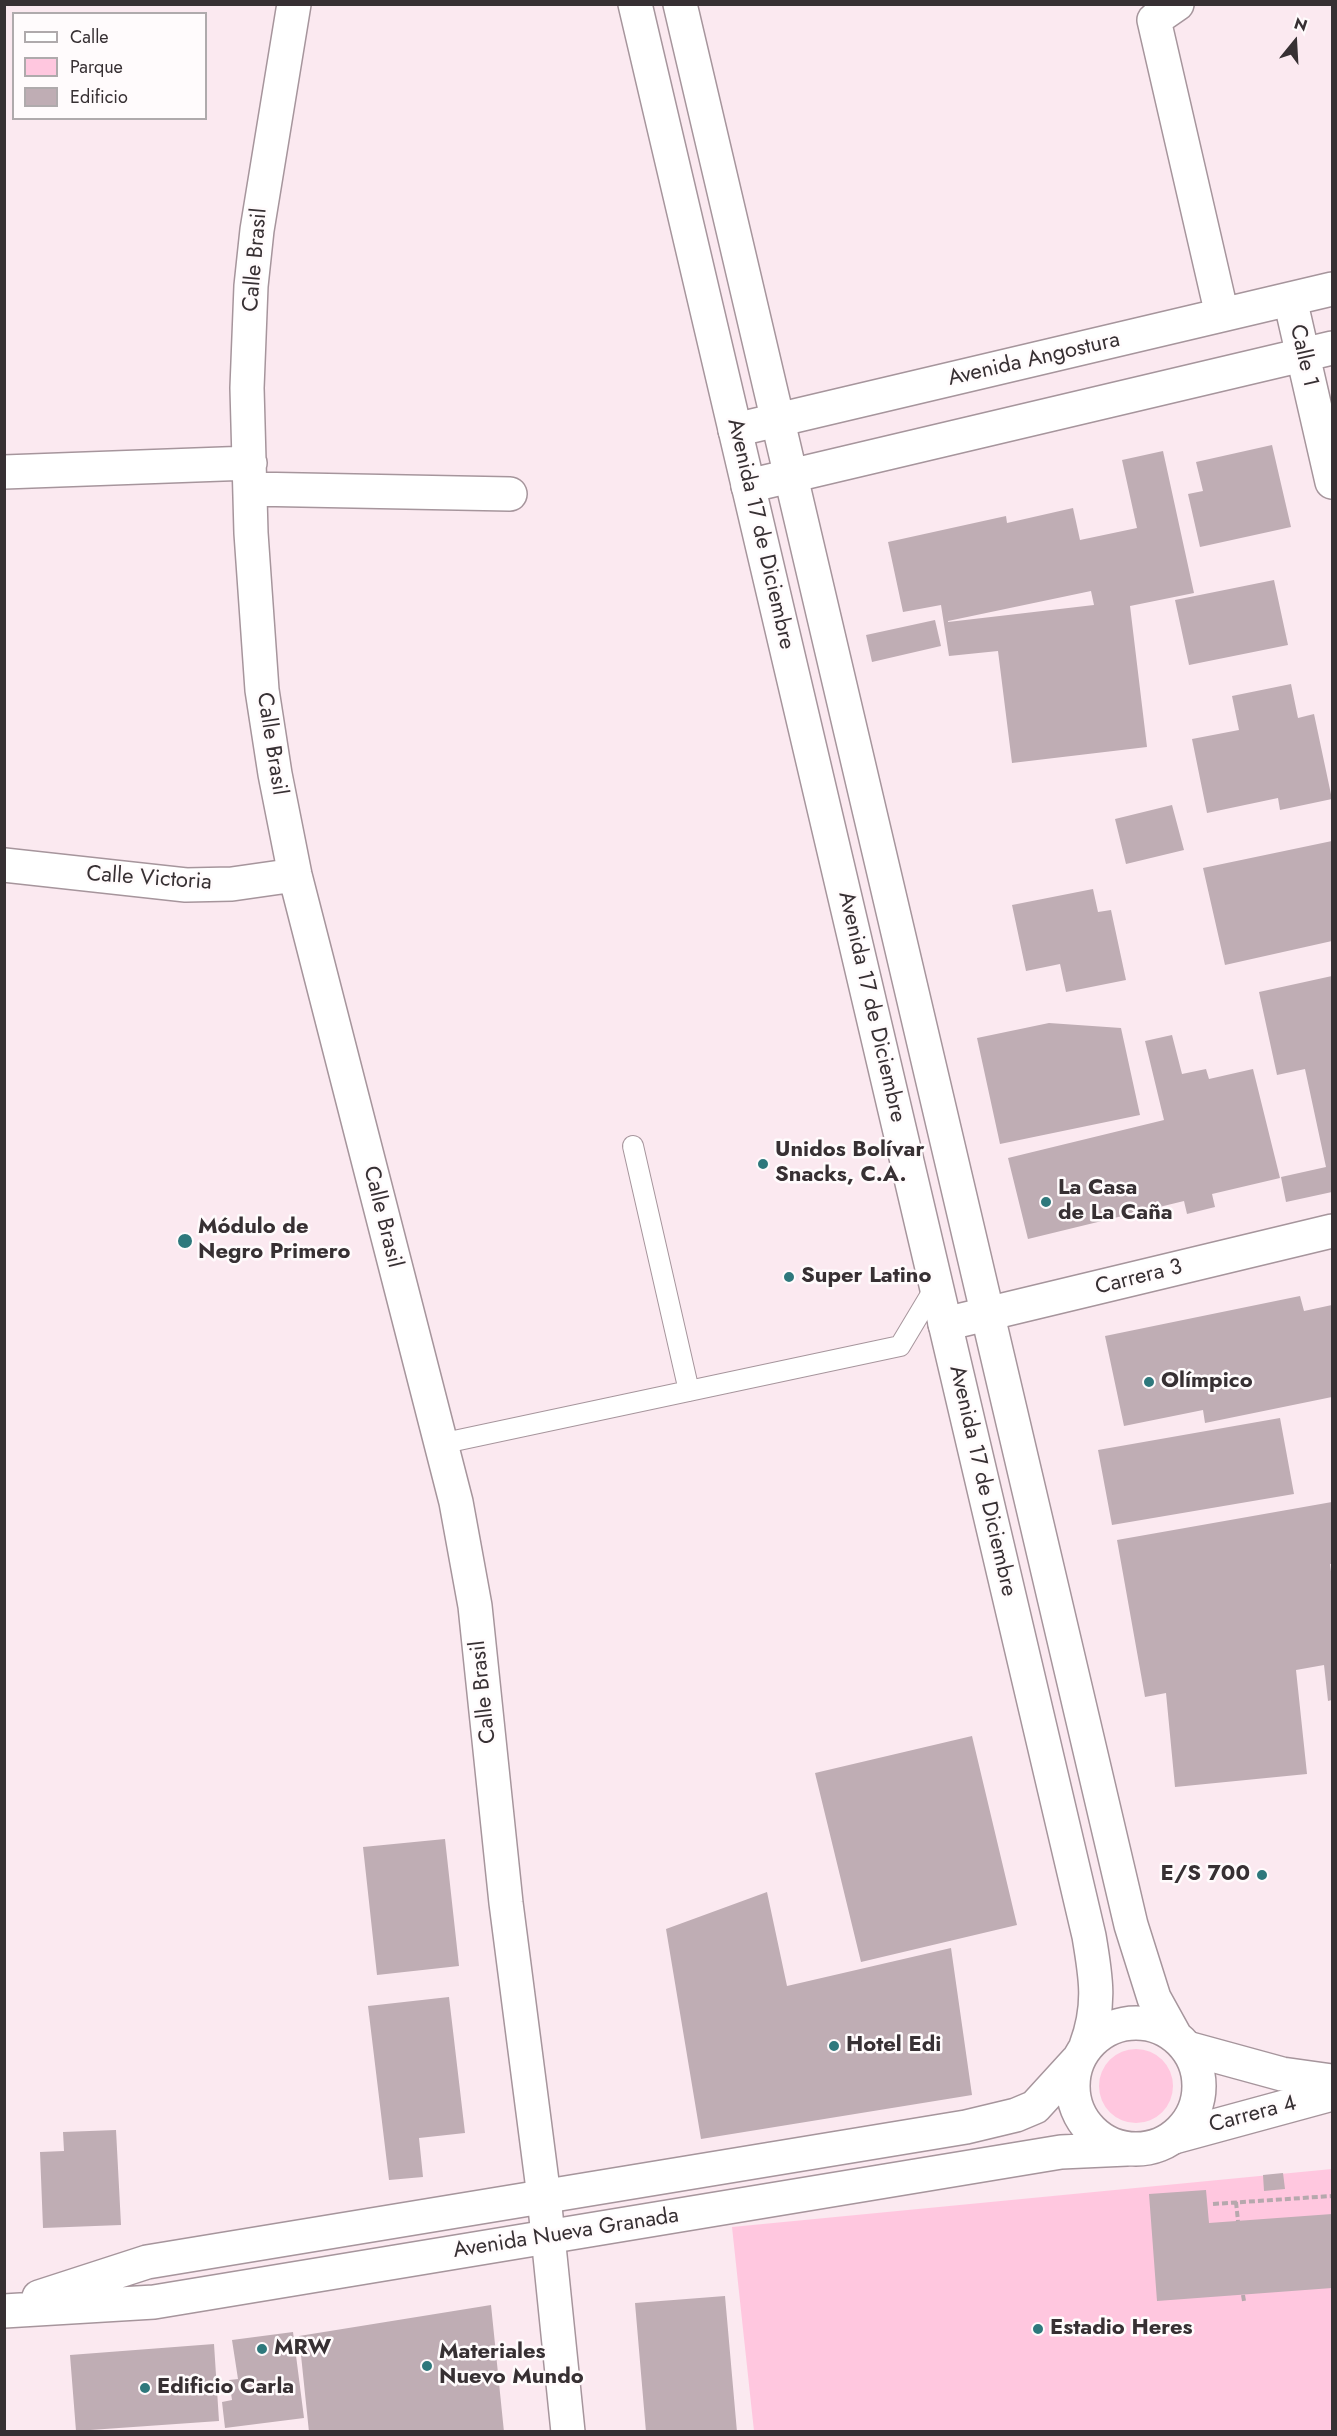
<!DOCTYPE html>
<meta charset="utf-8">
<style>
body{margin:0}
#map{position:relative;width:1337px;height:2436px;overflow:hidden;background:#fbe9f0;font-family:Jost,sans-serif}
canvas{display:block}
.frame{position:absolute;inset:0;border:6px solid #373033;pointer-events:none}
.legend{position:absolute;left:12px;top:12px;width:195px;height:108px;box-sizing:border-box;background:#fffbfc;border:2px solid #afaaac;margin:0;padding:8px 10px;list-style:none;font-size:18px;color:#373033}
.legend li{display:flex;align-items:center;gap:12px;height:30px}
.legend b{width:30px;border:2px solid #afaaac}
.north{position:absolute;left:1265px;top:12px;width:60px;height:60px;-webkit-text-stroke:4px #fffbfc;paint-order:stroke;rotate:18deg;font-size:16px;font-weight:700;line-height:24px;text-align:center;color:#373033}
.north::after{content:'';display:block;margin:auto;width:21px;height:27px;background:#373033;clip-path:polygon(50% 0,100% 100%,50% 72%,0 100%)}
</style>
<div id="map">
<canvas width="1337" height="2436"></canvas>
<div class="frame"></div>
<ul class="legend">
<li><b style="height:8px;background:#fff"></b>Calle</li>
<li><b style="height:16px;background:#ffc7df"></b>Parque</li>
<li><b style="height:16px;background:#bfadb4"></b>Edificio</li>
</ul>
<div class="north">N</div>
</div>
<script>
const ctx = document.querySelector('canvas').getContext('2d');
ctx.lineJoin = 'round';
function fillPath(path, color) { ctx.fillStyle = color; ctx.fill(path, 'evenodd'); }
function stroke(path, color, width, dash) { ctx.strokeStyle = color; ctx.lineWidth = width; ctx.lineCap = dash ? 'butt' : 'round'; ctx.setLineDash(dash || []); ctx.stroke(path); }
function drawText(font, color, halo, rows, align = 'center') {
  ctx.font = font + ' Jost,sans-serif'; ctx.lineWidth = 5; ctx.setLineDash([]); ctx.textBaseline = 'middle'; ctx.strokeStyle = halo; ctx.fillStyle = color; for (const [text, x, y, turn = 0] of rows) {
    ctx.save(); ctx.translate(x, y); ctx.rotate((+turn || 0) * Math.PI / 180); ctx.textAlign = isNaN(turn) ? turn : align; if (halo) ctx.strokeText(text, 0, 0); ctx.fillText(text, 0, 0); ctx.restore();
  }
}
const green = new Path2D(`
 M1099 2086a37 37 0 1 1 74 0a37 37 0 1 1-74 0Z
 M1332 2169V2431H754L732 2227Z`);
const building = new Path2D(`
 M1272 445 1291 527 1200 547 1188 494 1203 491 1196 462Z
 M1163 451 1194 593 1130 606 1147 747 1012 763 998 651 949 656 941 605 903 612 888 542 1006 516 1007 523 1073 508 1080 540 1137 528 1122 460ZM1091 591 1094 605 948 622V621Z
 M1274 580 1288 645 1189 665 1175 600Z
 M935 620 941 646 872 662 866 635Z
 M1291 684 1298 718 1314 714 1332 799 1280 810 1278 798 1207 813 1192 739 1239 730 1232 696Z
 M1172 805 1184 850 1126 864 1115 819Z
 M1332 841V941L1225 965 1203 868Z
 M1093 889 1098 912 1111 910 1126 980 1066 992 1060 964 1026 971 1012 905Z
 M1332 976V1192L1286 1202 1281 1177 1326 1167 1305 1069 1277 1075 1259 992Z
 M1049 1023 1121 1028 1140 1115 1000 1144 977 1038Z
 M1172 1035 1182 1074 1206 1069 1209 1079 1253 1069 1280 1178 1212 1194 1215 1207 1187 1214 1184 1201 1028 1239 1008 1158 1164 1120 1145 1041Z
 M1300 1296 1304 1311 1332 1305V1397L1205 1423 1203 1410 1124 1426 1105 1336Z
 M1280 1418 1294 1494 1112 1525 1098 1450Z
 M1332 1502V1564H1330L1332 1579V1700L1328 1701 1324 1665 1296 1670 1307 1774 1175 1787 1166 1693 1145 1697 1117 1540Z
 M972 1736 1017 1925 861 1962 815 1773Z
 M445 1839 459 1966 377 1975 363 1847Z
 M767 1892 787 1986 951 1948 972 2095 701 2139 666 1929Z
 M449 1997 465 2133 419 2138 423 2177 389 2180 368 2006Z
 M116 2130 121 2225 43 2228 40 2152 64 2151 63 2132Z
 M1283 2173 1285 2189 1264 2191 1263 2175Z
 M1206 2190 1209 2223 1332 2214V2288L1157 2301 1149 2194Z
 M725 2296 737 2432H646L635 2303Z
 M491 2305 504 2432H309L299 2336Z
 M293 2332 304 2418 225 2428 222 2402 232 2400 229 2380 238 2379 232 2340Z
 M214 2344 219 2421 76 2431 70 2355Z`);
const path = new Path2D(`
 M1236 2202 1238 2221
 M1213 2204 1332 2196
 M1243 2295 1244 2301`);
const lane = new Path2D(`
 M633 1146 689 1391
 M440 1444 900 1346 936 1286`);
const street = new Path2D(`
 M294 4 257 230 251 286 247 388 251 533 262 690 275 774 295 875 456 1502 475 1606 506 1903 544 2197 568 2432
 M1177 4 1154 20 1222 315
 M1290 299 1332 482
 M735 430 1332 289
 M4 472 250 463
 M748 486 1332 348
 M250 489 510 494
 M4 865 186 885 232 884 295 875
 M945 1324 1332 1231
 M1187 2048 1282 2074 1332 2081
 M1174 2137 1332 2094`);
const secondary = new Path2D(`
 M635 4 1089 1936C1096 1977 1101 2006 1086 2046
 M680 4 1131 1925 1154 1998 1175 2036
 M1073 2086a63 63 0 1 1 126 0a63 63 0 1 1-126 0Z
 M39 2297 147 2262 966 2127 1016 2115 1035 2107 1077 2061
 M4 2311 154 2302 1061 2152 1127 2149`);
const markers = [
 [763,1164,6,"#2e787c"],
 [1046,1202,6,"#2e787c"],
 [185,1241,8,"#2e787c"],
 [789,1277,6,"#2e787c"],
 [1149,1382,6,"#2e787c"],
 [1262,1875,6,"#2e787c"],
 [834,2046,6,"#2e787c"],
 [1038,2329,6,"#2e787c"],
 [262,2349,6,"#2e787c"],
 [427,2366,6,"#2e787c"],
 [145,2388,6,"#2e787c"]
];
const streetNames = [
 ["Calle Brasil",256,260,-85],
 ["Calle 1",1303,356,77],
 ["Avenida Angostura",1034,360,-13],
 ["Avenida 17 de Diciembre",760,534,77],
 ["Calle Brasil",271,744,81],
 ["Calle Victoria",149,879,4],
 ["Avenida 17 de Diciembre",871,1007,77],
 ["Calle Brasil",382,1217,76],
 ["Carrera 3",1139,1278,-14],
 ["Avenida 17 de Diciembre",982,1481,77],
 ["Calle Brasil",484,1692,-96],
 ["Carrera 4",1253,2115,-15],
 ["Avenida Nueva Granada",566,2234,-9]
];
const poiNames = [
 ["Unidos Bolívar",775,1151],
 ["Snacks, C.A.",775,1176],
 ["La Casa",1058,1189],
 ["de La Caña",1058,1214],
 ["Módulo de",198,1228],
 ["Negro Primero",198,1253],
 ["Super Latino",801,1277],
 ["Olímpico",1161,1382],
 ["E/S 700",1250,1875,"right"],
 ["Hotel Edi",846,2046],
 ["Estadio Heres",1050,2329],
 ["MRW",274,2349],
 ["Materiales",439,2353],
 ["Nuevo Mundo",439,2378],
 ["Edificio Carla",157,2388]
];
fillPath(green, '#ffc7df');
fillPath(building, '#bfadb4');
stroke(lane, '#a6959c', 22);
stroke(street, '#a6959c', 36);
stroke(secondary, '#a6959c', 36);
stroke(path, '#b6a8ad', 4, [6, 3]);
stroke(lane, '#fff', 20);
stroke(street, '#fff', 33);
stroke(secondary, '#fff', 33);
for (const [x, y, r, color] of markers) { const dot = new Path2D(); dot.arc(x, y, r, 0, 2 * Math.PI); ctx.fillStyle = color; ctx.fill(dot); stroke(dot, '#fffbfc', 2); }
drawText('22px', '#373033', '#fffbfc', streetNames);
drawText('bold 22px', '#373033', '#fffbfc', poiNames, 'left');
</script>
